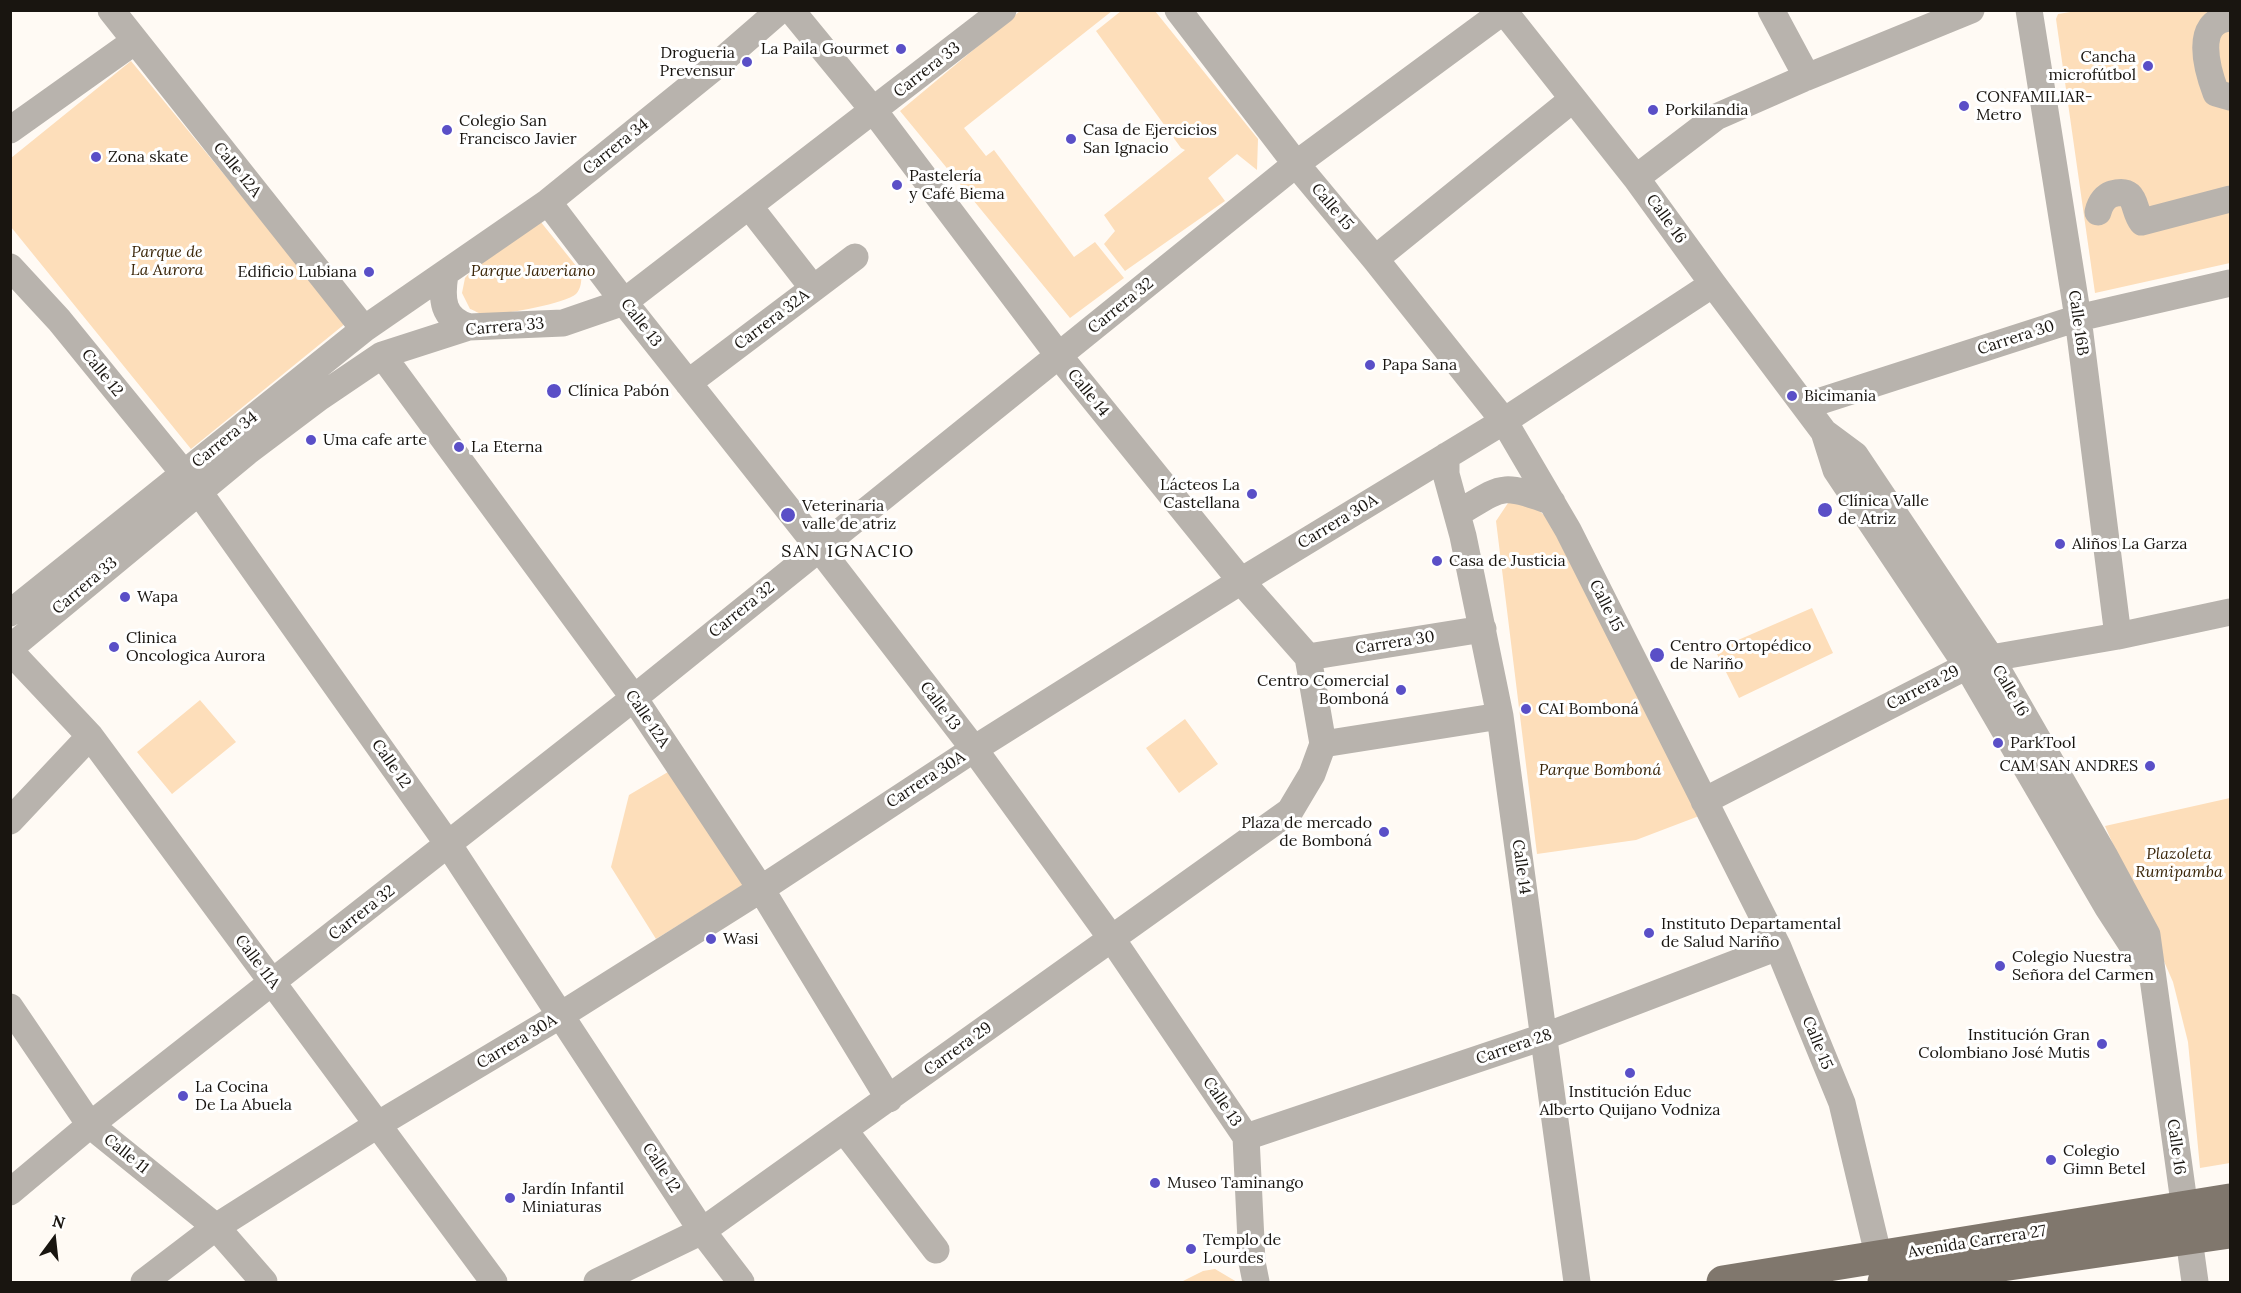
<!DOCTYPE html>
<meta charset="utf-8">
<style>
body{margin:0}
#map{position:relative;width:2241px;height:1293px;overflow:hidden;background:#fffaf4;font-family:Lora,serif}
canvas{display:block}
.frame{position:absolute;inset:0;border:12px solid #191510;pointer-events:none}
.north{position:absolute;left:24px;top:1209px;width:60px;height:60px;-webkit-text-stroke:4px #fff;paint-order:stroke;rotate:15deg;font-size:16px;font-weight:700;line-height:24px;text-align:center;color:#191510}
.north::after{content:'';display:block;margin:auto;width:21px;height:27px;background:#191510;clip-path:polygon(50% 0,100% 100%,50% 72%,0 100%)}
</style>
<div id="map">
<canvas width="2241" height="1293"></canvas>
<div class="frame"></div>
<div class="north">N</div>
</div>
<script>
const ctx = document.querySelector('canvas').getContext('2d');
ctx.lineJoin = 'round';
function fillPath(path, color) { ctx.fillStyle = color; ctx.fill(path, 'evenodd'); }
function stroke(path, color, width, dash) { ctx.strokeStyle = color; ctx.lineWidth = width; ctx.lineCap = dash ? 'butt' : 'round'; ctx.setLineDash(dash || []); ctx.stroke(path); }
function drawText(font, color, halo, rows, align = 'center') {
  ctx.font = font + ' Lora,serif'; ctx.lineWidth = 6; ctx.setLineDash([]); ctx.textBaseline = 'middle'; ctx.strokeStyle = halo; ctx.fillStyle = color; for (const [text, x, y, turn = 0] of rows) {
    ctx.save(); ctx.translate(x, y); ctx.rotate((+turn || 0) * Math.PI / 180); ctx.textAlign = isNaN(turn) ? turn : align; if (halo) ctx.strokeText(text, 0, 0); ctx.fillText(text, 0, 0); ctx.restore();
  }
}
const green = new Path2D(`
 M2083 10 2230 11V263L2095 293 2056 19 2058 14Z
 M1020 11H1112L964 128 986 156 994 150 1074 257 1095 242 1124 278 1070 318 900 111Z
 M1121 11H1155L1258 139 1257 170 1237 154 1208 178 1225 201 1125 271 1104 244 1115 231 1104 215 1185 150 1181 148 1096 31Z
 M131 61 346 323 191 449 11 227V158Z
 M540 221 581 272C582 280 581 289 576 294 565 304 498 316 483 314 479 314 474 310 470 309L462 293 465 278 476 265Z
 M1528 501 1552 522 1707 813 1636 840 1537 854 1496 521 1508 503Z
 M1812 608 1833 653 1739 698 1715 650Z
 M200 700 236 742 172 794 137 752Z
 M1185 719 1218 764 1179 793 1146 748Z
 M673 769 745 884 656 939 611 867 629 795Z
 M2230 798V1163L2200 1168 2188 1042 2173 982 2105 826Z
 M1215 1269 1237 1282H1181L1203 1271Z`);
const minor = new Path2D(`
 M111 10 364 329
 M1178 10 1296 164 1375 259 1504 421 1568 530 1778 947 1842 1103 1883 1275
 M1503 10 1636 178 1713 284 1824 432 1855 455 1991 658 2104 855 2147 935 2195 1282
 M1771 10 1807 77
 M2029 10 2078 318 2118 636
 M2230 18C2193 21 2207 69 2216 93L2230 97
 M10 130 135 41
 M1636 178 1716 117 1807 77 1971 10
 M548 202 624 302 819 548 974 749 1112 939 1246 1137 1252 1262 1256 1282
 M749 206 813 288
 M2098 212C2100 204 2104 197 2112 194 2138 186 2132 210 2142 222L2230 199
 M1375 259 1573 99
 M10 267 59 320 199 492 448 844 702 1231 741 1282
 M445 274C441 299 442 319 469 327
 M382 355 634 698 761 889 889 1099
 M688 383 855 257
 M1805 406 2078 318 2230 283
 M1824 432 1836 470 1967 666 2108 908 2147 968
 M1446 456V474L1463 536 1500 716 1577 1282
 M1457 514C1502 487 1500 482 1552 502
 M10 613 364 329 548 202 711 70 780 10
 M10 648 247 452 320 397 382 355 469 327 563 323 624 302 1003 10
 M10 651 90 736 494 1282
 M1308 657 1483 629
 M1323 744 1500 716
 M1704 801 1967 666 1991 658 2118 636 2230 612
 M10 821 90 736
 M10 1007 90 1125 216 1227 264 1282
 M844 1130 936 1250
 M1246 1137 1543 1037 1778 947
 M10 1192 90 1125 634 698 1296 164 1505 10
 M144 1282 216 1227 377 1125 561 1015 761 889 974 749 1241 581 1504 421 1713 284
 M597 1282 702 1231 1290 811 1312 774 1323 744 1308 657 1241 581 1059 356 874 111 791 10`);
const major = new Path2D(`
 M1723 1282 2230 1200
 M1884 1282 2230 1232`);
const markers = [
 [901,49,6,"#5a4fc7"],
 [747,62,6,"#5a4fc7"],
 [2148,66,6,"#5a4fc7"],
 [1964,106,6,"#5a4fc7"],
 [1653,110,6,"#5a4fc7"],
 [447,130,6,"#5a4fc7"],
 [1071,139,6,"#5a4fc7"],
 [96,157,6,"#5a4fc7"],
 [897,185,6,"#5a4fc7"],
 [369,272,6,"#5a4fc7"],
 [1370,365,6,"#5a4fc7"],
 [554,391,8,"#5a4fc7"],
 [1792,396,6,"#5a4fc7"],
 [311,440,6,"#5a4fc7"],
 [459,447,6,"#5a4fc7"],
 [1252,494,6,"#5a4fc7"],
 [1825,510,8,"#5a4fc7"],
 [788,515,8,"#5a4fc7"],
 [2060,544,6,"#5a4fc7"],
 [1437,561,6,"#5a4fc7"],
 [125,597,6,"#5a4fc7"],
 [114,647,6,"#5a4fc7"],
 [1657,655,8,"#5a4fc7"],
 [1401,690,6,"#5a4fc7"],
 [1526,709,6,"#5a4fc7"],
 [1998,743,6,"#5a4fc7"],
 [2150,766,6,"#5a4fc7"],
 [1384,832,6,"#5a4fc7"],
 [1649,933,6,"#5a4fc7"],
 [711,939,6,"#5a4fc7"],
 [2000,966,6,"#5a4fc7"],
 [2102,1044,6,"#5a4fc7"],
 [1630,1073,6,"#5a4fc7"],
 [183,1096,6,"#5a4fc7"],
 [2051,1160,6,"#5a4fc7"],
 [1155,1183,6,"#5a4fc7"],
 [510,1198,6,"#5a4fc7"],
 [1191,1249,6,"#5a4fc7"]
];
const poiNames = [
 ["La Paila Gourmet",889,49,"right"],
 ["Drogueria",735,53,"right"],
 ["Prevensur",735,71,"right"],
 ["Cancha",2136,57,"right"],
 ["microfútbol",2136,75,"right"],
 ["CONFAMILIAR-",1976,97],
 ["Metro",1976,115],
 ["Porkilandia",1665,110],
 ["Colegio San",459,121],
 ["Francisco Javier",459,139],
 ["Casa de Ejercicios",1083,130],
 ["San Ignacio",1083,148],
 ["Zona skate",108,157],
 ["Pastelería",909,176],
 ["y Café Biema",909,194],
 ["Edificio Lubiana",357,272,"right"],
 ["Papa Sana",1382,365],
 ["Clínica Pabón",568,391],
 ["Bicimania",1804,396],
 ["Uma cafe arte",323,440],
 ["La Eterna",471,447],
 ["Lácteos La",1240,485,"right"],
 ["Castellana",1240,503,"right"],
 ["Clínica Valle",1838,501],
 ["de Atriz",1838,519],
 ["Veterinaria",802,506],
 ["valle de atriz",802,524],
 ["Aliños La Garza",2072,544],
 ["Casa de Justicia",1449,561],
 ["Wapa",137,597],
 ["Clinica",126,638],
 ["Oncologica Aurora",126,656],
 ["Centro Ortopédico",1670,646],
 ["de Nariño",1670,664],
 ["Centro Comercial",1389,681,"right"],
 ["Bomboná",1389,699,"right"],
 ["CAI Bomboná",1538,709],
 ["ParkTool",2010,743],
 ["CAM SAN ANDRES",2138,766,"right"],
 ["Plaza de mercado",1372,823,"right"],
 ["de Bomboná",1372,841,"right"],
 ["Instituto Departamental",1661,924],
 ["de Salud Nariño",1661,942],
 ["Wasi",723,939],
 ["Colegio Nuestra",2012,957],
 ["Señora del Carmen",2012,975],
 ["Institución Gran",2090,1035,"right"],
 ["Colombiano José Mutis",2090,1053,"right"],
 ["La Cocina",195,1087],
 ["De La Abuela",195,1105],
 ["Institución Educ",1630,1092,"center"],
 ["Alberto Quijano Vodniza",1630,1110,"center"],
 ["Colegio",2063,1151],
 ["Gimn Betel",2063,1169],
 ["Museo Taminango",1167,1183],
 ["Jardín Infantil",522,1189],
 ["Miniaturas",522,1207],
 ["Templo de",1203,1240],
 ["Lourdes",1203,1258]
];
const streetNames = [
 ["Carrera 33",927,70,-38],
 ["Carrera 34",616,147,-39],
 ["Calle 12A",237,170,51],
 ["Calle 15",1332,207,50],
 ["Calle 16",1666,219,54],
 ["Carrera 32",1121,306,-39],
 ["Carrera 32A",772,320,-37],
 ["Calle 13",641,323,52],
 ["Calle 16B",2078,323,82],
 ["Carrera 33",505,327,-5],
 ["Carrera 30",2016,338,-18],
 ["Calle 12",102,373,51],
 ["Calle 14",1088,393,51],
 ["Carrera 34",225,440,-39],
 ["Carrera 30A",1338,522,-31],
 ["Carrera 33",85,586,-40],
 ["Calle 15",1606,606,63],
 ["Carrera 32",742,610,-39],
 ["Carrera 30",1395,643,-9],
 ["Carrera 29",1923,688,-27],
 ["Calle 16",2010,691,60],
 ["Calle 13",940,706,53],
 ["Calle 12A",647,719,56],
 ["Calle 12",391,764,55],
 ["Carrera 30A",926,780,-33],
 ["Calle 14",1521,867,82],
 ["Carrera 32",362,913,-38],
 ["Calle 11A",257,962,53],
 ["Carrera 30A",517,1042,-31],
 ["Calle 15",1817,1043,68],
 ["Carrera 28",1514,1047,-19],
 ["Carrera 29",958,1049,-36],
 ["Calle 13",1222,1102,56],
 ["Calle 16",2176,1147,82],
 ["Calle 11",126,1154,39],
 ["Calle 12",661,1168,57],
 ["Avenida Carrera 27",1977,1242,-9]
];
const parkNames = [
 ["Parque de",167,252],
 ["La Aurora",167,270],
 ["Parque Javeriano",533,271],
 ["Parque Bomboná",1600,770],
 ["Plazoleta",2179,854],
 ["Rumipamba",2179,872]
];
const neighbourhoodNames = [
 ["SAN IGNACIO",848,552]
];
fillPath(green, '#fddeba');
stroke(minor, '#b8b3ad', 27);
stroke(major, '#80776d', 33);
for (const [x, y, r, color] of markers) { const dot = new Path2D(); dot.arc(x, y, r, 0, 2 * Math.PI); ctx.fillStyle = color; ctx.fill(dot); stroke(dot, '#fff', 2); }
drawText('16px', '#191510', '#fff', poiNames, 'left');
drawText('16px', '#191510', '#fff', streetNames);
drawText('italic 16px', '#3c270a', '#fff', parkNames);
ctx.letterSpacing = '1.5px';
drawText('18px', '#191510', '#fff', neighbourhoodNames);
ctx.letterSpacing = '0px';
</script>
